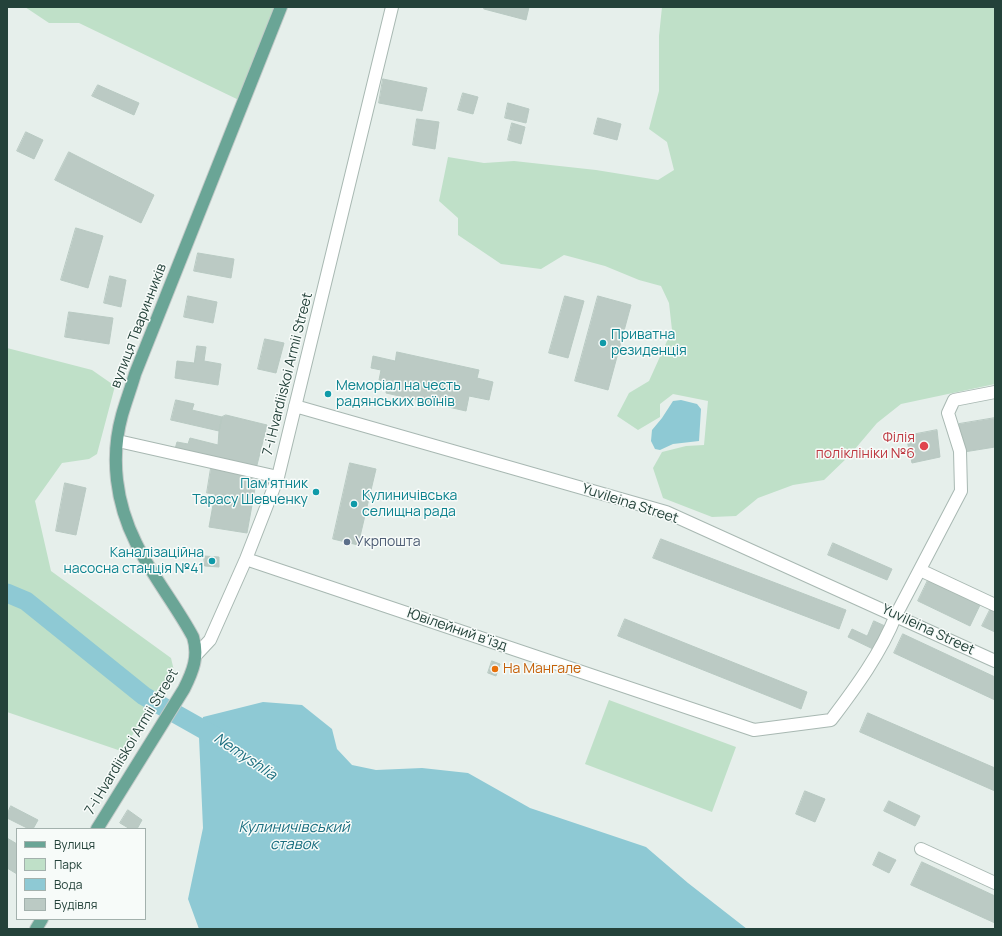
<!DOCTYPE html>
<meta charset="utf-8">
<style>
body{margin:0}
#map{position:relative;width:1002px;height:936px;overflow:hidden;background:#e6efeb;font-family:Manrope,sans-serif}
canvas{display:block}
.frame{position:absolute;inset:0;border:8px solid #24423a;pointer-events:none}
.legend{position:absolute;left:16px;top:828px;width:130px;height:92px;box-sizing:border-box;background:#f7fbf9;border:1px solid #a3b1ad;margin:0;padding:5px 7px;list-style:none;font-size:12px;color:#24423a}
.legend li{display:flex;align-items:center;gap:8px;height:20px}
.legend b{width:20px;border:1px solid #a3b1ad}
</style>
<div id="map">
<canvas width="1002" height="936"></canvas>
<div class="frame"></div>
<ul class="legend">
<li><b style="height:5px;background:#6aa596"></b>Вулиця</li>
<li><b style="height:11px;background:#bfe0c8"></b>Парк</li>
<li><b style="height:11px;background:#8ec9d4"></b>Вода</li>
<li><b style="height:11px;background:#bbcac4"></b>Будівля</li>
</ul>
</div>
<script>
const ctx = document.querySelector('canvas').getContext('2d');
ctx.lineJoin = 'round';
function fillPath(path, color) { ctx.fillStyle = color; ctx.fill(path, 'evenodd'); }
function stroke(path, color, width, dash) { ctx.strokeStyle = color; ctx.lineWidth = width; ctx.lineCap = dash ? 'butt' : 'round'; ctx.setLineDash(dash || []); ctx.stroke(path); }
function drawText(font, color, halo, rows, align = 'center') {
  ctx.font = font + ' Manrope,sans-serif'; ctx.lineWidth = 3; ctx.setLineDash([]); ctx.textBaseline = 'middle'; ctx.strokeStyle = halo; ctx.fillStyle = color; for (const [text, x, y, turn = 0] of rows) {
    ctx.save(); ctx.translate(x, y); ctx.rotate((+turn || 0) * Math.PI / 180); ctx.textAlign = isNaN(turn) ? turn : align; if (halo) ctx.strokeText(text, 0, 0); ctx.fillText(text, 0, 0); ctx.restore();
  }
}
const green = new Path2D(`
 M25 7H281L243 102 79 23H49Z
 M662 7H995V384L901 404 877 423 849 456 824 480 793 485 758 498 736 516 712 517 663 498 653 468 662 452 686 446 704 445 708 401 673 394 660 404V417L638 430 617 416 629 393 649 381 672 330 669 303 661 286 639 280 605 266 564 255 541 269 501 264 458 235V218L439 201 448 157 484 163 514 161 596 170 658 180 674 170 667 142 649 129 659 91V36Z
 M7 348 92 370 115 386 97 454 89 459 62 463 35 501 51 571 171 658 175 675 121 751 7 712Z
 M609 700 736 747 712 812 585 764Z`);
const water = new Path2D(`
 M681 400 697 404 701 409 699 441 673 444 660 450 655 449 651 441 652 430 662 418 673 401Z
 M263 702 302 705 332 729 337 749 352 765 376 770 422 768 468 773 530 808 646 847 688 883 747 929H199L188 899 203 828 199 737 203 717Z`);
const river = new Path2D(`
 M7 593 26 601 144 696 222 740`);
const building = new Path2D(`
 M485 7H529L526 20 484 9Z
 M383 79 427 88 422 111 379 103Z
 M98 85 139 103 134 115 92 96Z
 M463 93 478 97 473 114 458 110Z
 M508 103 529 109 526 123 505 118Z
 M598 118 621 124 617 140 594 134Z
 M417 119 439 122 435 149 413 145Z
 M512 123 525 127 521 144 508 140Z
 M26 132 43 140 34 159 17 151Z
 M69 152 154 195 141 223 55 180Z
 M76 228 103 236 88 288 61 280Z
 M198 253 234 259 231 278 194 271Z
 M110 276 126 280 121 307 104 303Z
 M188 296 217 302 213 323 184 317Z
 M565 296 584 301 568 358 549 353Z
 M598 296 631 305 608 390 575 381Z
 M69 312 113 318 109 344 65 337Z
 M265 339 284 343 276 373 258 369Z
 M197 346 206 347 204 361 221 364 218 385 175 378 177 361 194 363Z
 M397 352 479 370 477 378 493 382 489 400 469 396 466 411 386 393 388 382 379 380 381 370 371 368 373 356 395 361Z
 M176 400 194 404 192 410 222 417 219 431 171 420Z
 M226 415 267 425 256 469 175 449 177 442 188 444 190 438 218 445 219 431 222 417Z
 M995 418V447L964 452 959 424Z
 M937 430 940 457 912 463 906 436Z
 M350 463 376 469 358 545 333 539Z
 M211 468 257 477 247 533 209 527 215 494 207 493Z
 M65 483 86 488 76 535 56 531Z
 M661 539 846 610 839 629 653 558Z
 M833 543 892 569 887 580 828 555Z
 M204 556 219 557V567L205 566Z
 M929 578 981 603 970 626 918 601Z
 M991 608 995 610V632L982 626Z
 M625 619 807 692 801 709 618 636Z
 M874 621 885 626 873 649 848 637 852 629 867 636Z
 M903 634 995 677V700L894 653Z
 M492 661 500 664 496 676 488 673Z
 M868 713 995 768V791L860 732Z
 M805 791 825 799 815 822 796 814Z
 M889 801 920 816 915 826 884 811Z
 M11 806 38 820 33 829H29L7 818V815Z
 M128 810 142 820 137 829H130L120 823Z
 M7 838 17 844V874L7 868Z
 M879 852 896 860 889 873 873 865Z
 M922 862 995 896V923L911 885Z`);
const minor = new Path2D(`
 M295 406 666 512 995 661
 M118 441 278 477
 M246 559 754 730 831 720C856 687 881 653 896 615L961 491 960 451 948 413 954 400 995 392
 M920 570 995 605
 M196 655 210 640 246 559 278 477 392 7
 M921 849 995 883`);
const major = new Path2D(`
 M97 829 184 689C193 671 199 656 193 637 176 605 152 576 136 543 116 503 110 458 122 415 126 401 131 388 135 374L281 7
 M36 929 42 919`);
const markers = [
 [603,343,4,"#0f9aa8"],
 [328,394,4,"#0f9aa8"],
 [924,446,5,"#e0444e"],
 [316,492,4,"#0f9aa8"],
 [354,504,4,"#0f9aa8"],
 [347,542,4,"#5c6f8a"],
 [212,561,4,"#0f9aa8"],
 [495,669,4,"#e8710a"]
];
const streetNames = [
 ["вулиця Тваринників",139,326,-69],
 ["7-i Hvardiiskoi Armii Street",288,374,-76],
 ["Yuvileina Street",630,504,18],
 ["Ювілейний в'їзд",457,630,19],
 ["Yuvileina Street",928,630,25],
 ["7-i Hvardiiskoi Armii Street",132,742,-59]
];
const cultureNames = [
 ["Приватна",611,335],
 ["резиденція",611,351],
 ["Меморіал на честь",336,386],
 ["радянських воїнів",336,402],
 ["Пам'ятник",308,484,"right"],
 ["Тарасу Шевченку",308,500,"right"],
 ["Кулиничівська",362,496],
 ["селищна рада",362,512],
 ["Каналізаційна",204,553,"right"],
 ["насосна станція №41",204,569,"right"]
];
const healthNames = [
 ["Філія",915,438],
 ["поліклініки №6",915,454]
];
const serviceNames = [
 ["Укрпошта",355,542]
];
const foodNames = [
 ["На Мангале",503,669]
];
const waterNames = [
 ["Nemyshlia",245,757,34],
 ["Кулиничівський",294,828],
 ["ставок",294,845]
];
fillPath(green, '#bfe0c8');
fillPath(water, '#8ec9d4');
stroke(river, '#8ec9d4', 19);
fillPath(building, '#bbcac4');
stroke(building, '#b8c9c2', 1);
stroke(minor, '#a8b8b2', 14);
stroke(major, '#c2cac8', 14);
stroke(minor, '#fff', 12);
stroke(major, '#6aa596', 12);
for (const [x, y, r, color] of markers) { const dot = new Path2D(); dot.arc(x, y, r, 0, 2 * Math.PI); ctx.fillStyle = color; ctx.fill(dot); stroke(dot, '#f7fbf9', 1.5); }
drawText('14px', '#24423a', '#f7fbf9', streetNames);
drawText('14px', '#0d838f', '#f7fbf9', cultureNames, 'left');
drawText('14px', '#be3a42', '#f7fbf9', healthNames, 'right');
drawText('14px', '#4e5e75', '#f7fbf9', serviceNames, 'left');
drawText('14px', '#c56008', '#f7fbf9', foodNames, 'left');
drawText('italic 15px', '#1c6f80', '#f7fbf9', waterNames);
</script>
